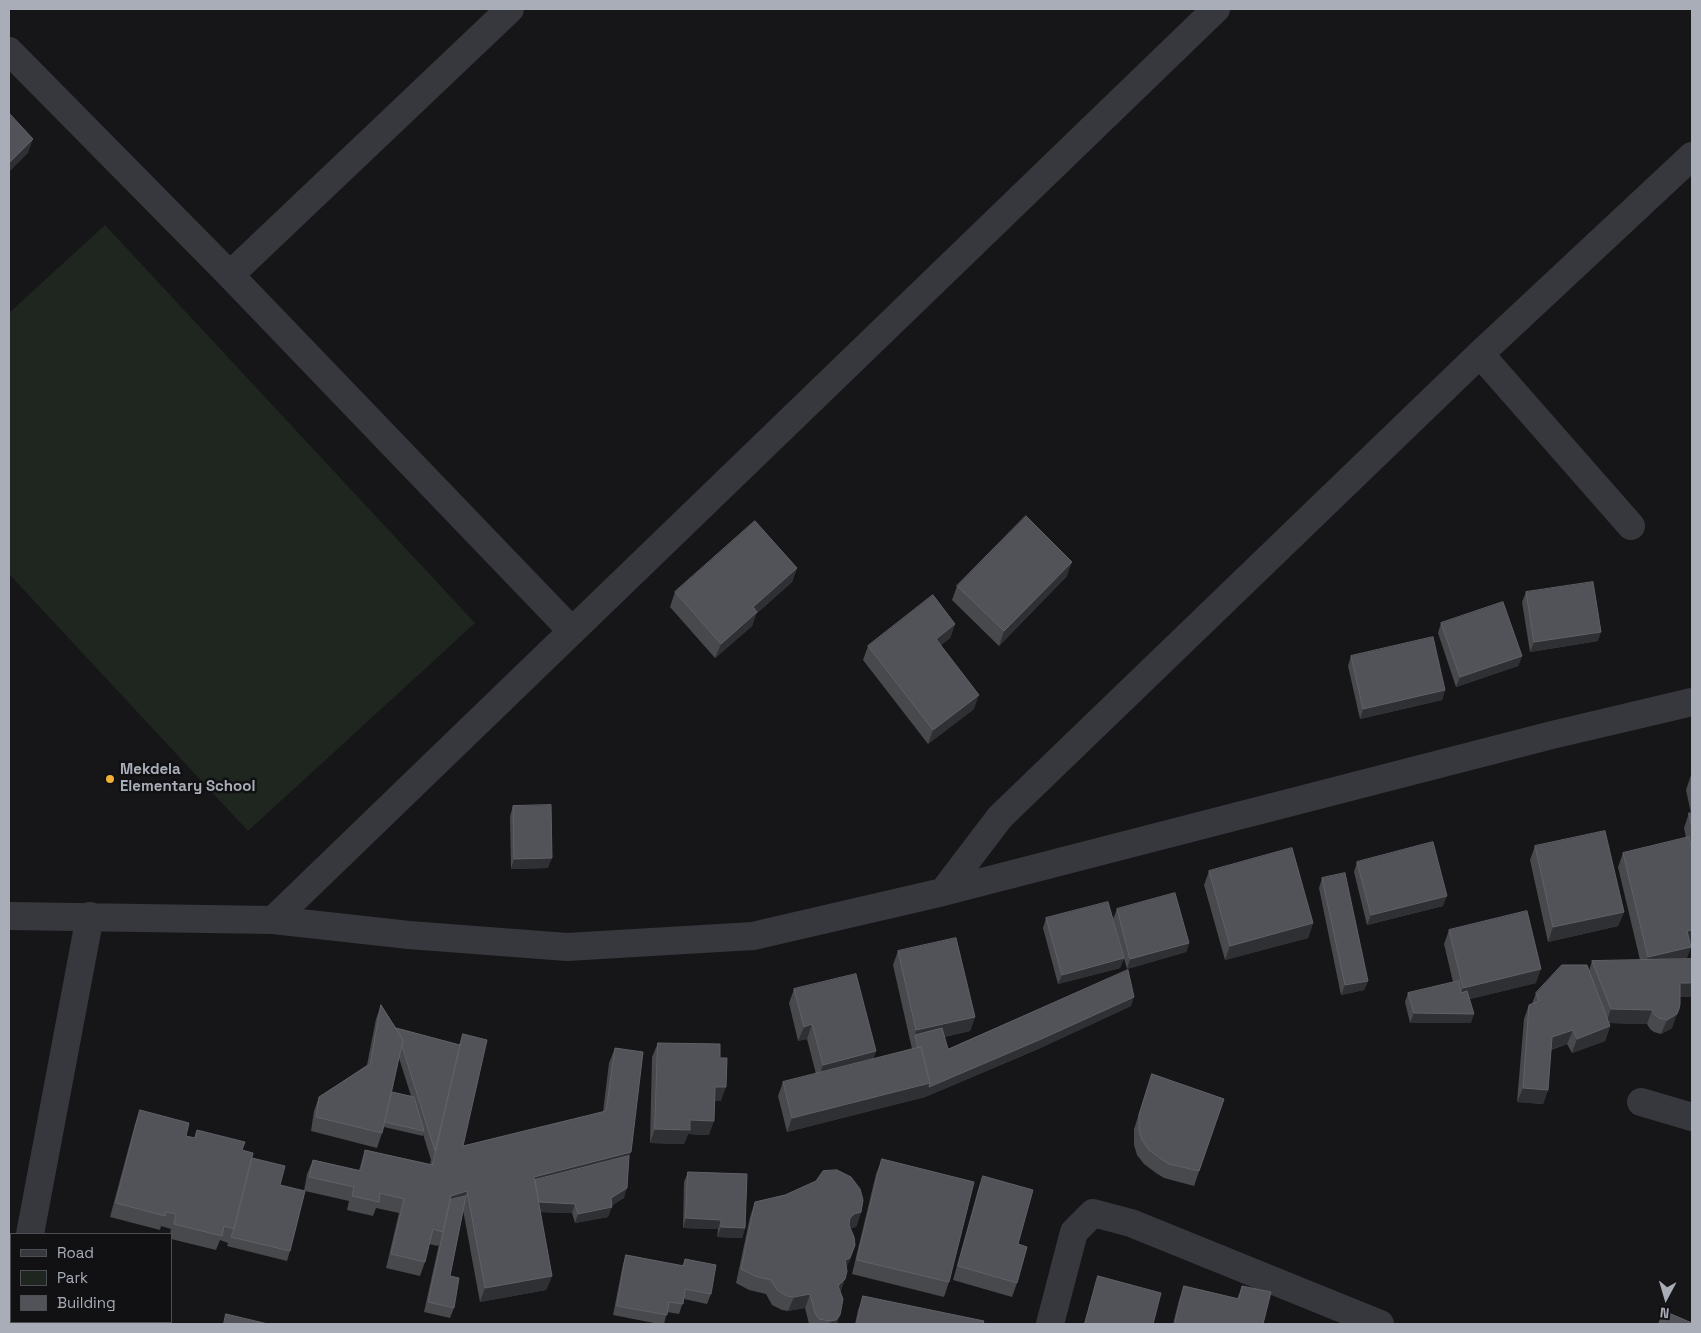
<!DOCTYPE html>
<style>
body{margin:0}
#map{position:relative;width:1701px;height:1333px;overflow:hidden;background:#161618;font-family:"Space Grotesk",sans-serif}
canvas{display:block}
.frame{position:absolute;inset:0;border:10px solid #a8adb8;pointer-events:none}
.legend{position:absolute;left:10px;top:1233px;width:162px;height:90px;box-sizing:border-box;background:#111113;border:1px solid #4d4f55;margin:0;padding:6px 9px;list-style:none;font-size:15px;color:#a8adb8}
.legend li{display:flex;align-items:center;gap:10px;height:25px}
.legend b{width:25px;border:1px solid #4d4f55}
.north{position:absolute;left:1641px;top:1273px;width:50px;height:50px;-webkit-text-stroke:4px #111113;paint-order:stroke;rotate:186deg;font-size:14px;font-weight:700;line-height:20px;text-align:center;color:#a8adb8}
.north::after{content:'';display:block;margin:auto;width:18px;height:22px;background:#a8adb8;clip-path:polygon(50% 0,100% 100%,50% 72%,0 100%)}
</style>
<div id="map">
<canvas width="1701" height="1333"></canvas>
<div class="frame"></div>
<ul class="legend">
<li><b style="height:6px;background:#37383d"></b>Road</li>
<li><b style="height:14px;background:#1e261f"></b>Park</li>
<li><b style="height:14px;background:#525359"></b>Building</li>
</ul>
<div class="north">N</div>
</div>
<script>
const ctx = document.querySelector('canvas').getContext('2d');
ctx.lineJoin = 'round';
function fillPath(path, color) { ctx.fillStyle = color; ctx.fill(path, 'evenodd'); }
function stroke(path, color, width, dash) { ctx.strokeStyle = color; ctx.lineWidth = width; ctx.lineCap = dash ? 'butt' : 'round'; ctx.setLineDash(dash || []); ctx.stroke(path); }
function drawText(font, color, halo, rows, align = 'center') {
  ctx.font = font + ' "Space Grotesk",sans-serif'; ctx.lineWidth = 5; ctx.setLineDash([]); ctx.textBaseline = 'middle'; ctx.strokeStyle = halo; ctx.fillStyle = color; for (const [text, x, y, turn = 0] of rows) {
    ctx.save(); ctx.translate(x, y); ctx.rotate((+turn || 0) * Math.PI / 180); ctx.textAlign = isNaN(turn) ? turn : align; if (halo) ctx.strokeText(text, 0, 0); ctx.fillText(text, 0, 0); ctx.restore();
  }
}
const green = new Path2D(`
 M105 225 475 623 248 831 9 574V313Z`);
const minor = new Path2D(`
 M9 51 230 275 572 631
 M230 275 510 9
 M1480 354 1631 526
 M943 892 1000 817 1480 354 1692 156
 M9 916 273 920 409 935 567 947 753 936 943 892 1552 735 1692 702
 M273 920 1216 9
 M1641 1102 1692 1117
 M30 1234 90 916
 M12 1324 13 1322
 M1050 1324 1074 1232 1093 1213 1131 1223 1380 1324`);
const wall = new Path2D(`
 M797 568 792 582 756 614 752 626 715 658 670 607 675 592Z
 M1067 576 999 646 952 600 957 586Z
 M1526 592 1598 641 1530 652 1522 602Z
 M1441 623 1522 656 1518 666 1456 687 1438 633Z
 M955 624 950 638 941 645 974 709 928 744 863 660 868 646Z
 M1351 656 1445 690 1442 700 1360 719 1348 666Z
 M1691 775H1692V942L1690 943 1691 947 1686 959 1680 997 1672 1028 1661 1034 1654 1032 1650 1029 1647 1024 1609 1023 1610 1026 1605 1041 1572 1053 1567 1044 1551 1050 1548 1090 1543 1104 1517 1102 1524 1019 1529 1005 1532 1004 1536 993 1589 971 1592 961 1640 960 1618 867 1623 853 1686 838 1684 828 1689 813H1691L1686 790Z
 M513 806 548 868 511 869 510 816Z
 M1535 846 1624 912 1618 926 1548 942 1530 860Z
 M1357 862 1443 906 1367 925 1354 872Z
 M1209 871 1313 923 1308 938 1225 960 1204 885Z
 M1322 878 1368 981 1364 990 1341 995 1319 888Z
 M1117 909 1189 943 1186 952 1127 969 1113 919Z
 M1046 918 1124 958 1120 968 1058 984 1043 928Z
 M1449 930 1536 983 1470 999 1471 1023H1410L1405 1002 1408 993 1453 982 1444 944Z
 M898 951 975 1017 970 1031 944 1037 948 1049 1131 1006 1036 1050 925 1097 787 1132 778 1096 783 1082 816 1074 807 1039 798 1041 789 1003 794 989 876 1051 873 1059 912 1049 893 965Z
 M381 1005 396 1028 459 1045 463 1034V1146L603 1112 609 1063 615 1048 629 1156 624 1198 612 1205 608 1217 575 1223 572 1213 540 1212 552 1276 546 1290 480 1302 463 1210 450 1276 454 1308 450 1318 424 1312 439 1244 438 1246 429 1244 425 1262 420 1276 386 1268 399 1213 376 1208 373 1216 347 1210 349 1201 305 1191 290 1251 287 1261 227 1246 228 1243 220 1240 216 1250 171 1239V1234H170L171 1229 161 1226 160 1230 110 1217 135 1124 140 1110 186 1136 194 1138 197 1130 242 1150 252 1158 280 1185 304 1191 307 1174 313 1160 359 1170 365 1150 430 1164 431 1160 423 1134V1136L384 1127 377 1148 311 1131 314 1111 319 1097 367 1065 376 1019ZM399 1058 411 1096 392 1092Z
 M658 1043 721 1101H715L709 1135 688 1134 684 1144 650 1143 652 1057Z
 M1152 1074 1224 1099 1194 1186 1164 1178 1156 1173 1144 1164 1137 1155 1134 1145V1129Z
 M882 1159 949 1282 944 1297 852 1274 876 1174Z
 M688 1172 745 1228 742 1238 717 1237 718 1229 683 1228 684 1182Z
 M983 1176 1018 1244 1017 1283 1012 1297 953 1280 978 1190Z
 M755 1202 861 1212 856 1227 850 1228 855 1245 846 1268 845 1279 840 1291 837 1324H809L805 1308 788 1311 782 1310 772 1305 766 1294 749 1290 736 1283 750 1217Z
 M626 1255 682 1266 685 1259 711 1294 707 1304 684 1299 679 1314 667 1312 664 1324H659L613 1315 623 1264Z
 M1098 1276 1153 1324H1084L1095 1286Z
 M1184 1286 1237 1299 1242 1286 1263 1324H1173L1179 1300Z
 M863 1296 983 1324H855L858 1310Z`);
const shadedWall = new Path2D(`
 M33 139 28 153 9 172V163Z
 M1072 562 1067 576 999 646 1004 631Z
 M797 568 792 582 756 614 752 626 715 658 721 644 753 607Z
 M955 624 950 638 931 653 936 639Z
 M1601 632 1598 641 1530 652 1534 642Z
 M1522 656 1518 666 1456 687 1460 677Z
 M1445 690 1442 700 1360 719 1363 709Z
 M979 695 974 709 928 744 933 730Z
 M552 858 548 868 511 869 514 859Z
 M1447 896 1443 906 1367 925 1371 915Z
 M1624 912 1618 926 1548 942 1553 927Z
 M1313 923 1308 938 1225 960 1230 946Z
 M1692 930V942L1682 945 1687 931Z
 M1189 943 1186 952 1127 969 1130 959Z
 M1691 947 1686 961 1643 971 1648 957Z
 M1124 958 1120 968 1058 984 1062 975Z
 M1541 969 1536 983 1458 1002 1463 988Z
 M1368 981 1364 990 1341 995 1345 985Z
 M1680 983H1692V997H1675Z
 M1134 997 1131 1006 1036 1050 925 1097 787 1132 792 1118Z
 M1611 1009 1652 1010 1647 1024 1606 1023Z
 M1679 1009 1672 1028 1661 1034 1667 1020Z
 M1414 1013 1474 1014 1471 1023H1410Z
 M975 1017 970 1031 917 1043 915 1035 916 1030Z
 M812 1024 807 1039 798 1041 804 1027Z
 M1610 1026 1605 1041 1572 1053 1577 1039Z
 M1573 1030 1567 1044 1546 1051 1552 1037Z
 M876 1051 870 1065 818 1079 823 1065Z
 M715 1087H726L721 1101H710Z
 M1523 1088 1548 1090 1543 1104 1517 1102Z
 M690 1120 714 1121 709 1135 688 1134 684 1144 650 1143 655 1129Z
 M631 1152 626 1166 532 1181 534 1177Z
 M627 1188 624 1198 608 1208 611 1198Z
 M467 1191 462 1206 447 1210 451 1196Z
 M536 1202 575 1204 572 1213 532 1212Z
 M612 1207 608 1217 575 1223 578 1214Z
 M861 1212 856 1227 848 1229 850 1218 854 1214Z
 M686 1218 721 1220 718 1229 683 1228Z
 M721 1227 745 1228 742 1238 717 1237Z
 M855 1245 850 1260 844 1272 845 1260Z
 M552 1276 546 1290 480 1302 485 1288Z
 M845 1279 840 1294 838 1286Z
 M810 1294 805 1308 788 1311 794 1297Z
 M840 1315 837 1324H829L830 1321Z`);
const building = new Path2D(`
 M9 113 33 139 9 163Z
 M1026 516 1072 562 1004 631 957 586Z
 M755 521 797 568 753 607 757 612 721 644 675 592Z
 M1593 582 1601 632 1534 642 1526 592Z
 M933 595 955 624 936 639 979 695 933 730 868 646Z
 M1503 602 1522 656 1460 677 1441 623Z
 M1433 637 1445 690 1363 709 1351 656Z
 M551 805 552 858 514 859 513 806Z
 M1689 813H1692V827Z
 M1605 831 1624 912 1553 927 1535 846Z
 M1689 837 1692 851V930L1687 931 1691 947 1648 957 1623 853Z
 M1433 842 1447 896 1371 915 1357 862Z
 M1292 848 1313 923 1230 946 1209 871Z
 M1345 873 1368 981 1345 985 1322 878Z
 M1175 893 1189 943 1130 959 1117 909Z
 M1108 902 1124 958 1062 975 1046 918Z
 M1527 911 1541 969 1463 988 1449 930Z
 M956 938 975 1017 916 1030 898 951Z
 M1692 959V983H1680V1004L1679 1009 1677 1014 1667 1020 1659 1018 1655 1015 1652 1010 1611 1009 1592 961Z
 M1562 965H1587L1610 1026 1577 1039 1573 1030 1552 1037 1548 1090 1523 1088 1529 1005 1539 1001 1536 993Z
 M1128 970 1134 997 1039 1040 929 1087 930 1083 921 1047 918 1048 915 1035 942 1028 948 1049Z
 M856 974 876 1051 823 1065 812 1024 804 1027 794 989Z
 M1459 981 1461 993 1467 991 1474 1014 1414 1013 1408 993Z
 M381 1005 403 1040 382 1133 316 1117 319 1097 370 1064Z
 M396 1028 460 1045 435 1151 402 1046 403 1040Z
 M463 1034 487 1040 463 1146 606 1111 615 1048 643 1052 631 1152 534 1177 552 1276 485 1288 467 1191 451 1196 443 1232 433 1229 425 1262 391 1254 404 1199 380 1193 379 1202 352 1196 354 1187 309 1177 313 1160 361 1171 365 1150 432 1165Z
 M658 1043 720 1044V1058H727L726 1087H715L714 1121 690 1120V1130L655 1129Z
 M921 1047 930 1083 792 1118 783 1082Z
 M1152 1074 1224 1099 1199 1171 1169 1164 1161 1159 1149 1150 1142 1140 1139 1131V1115Z
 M392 1092 414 1097 424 1131 385 1122Z
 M140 1110 189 1123 186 1136 195 1138 197 1130 245 1142 242 1150 253 1153 234 1229 224 1226 222 1236 174 1224 176 1214 166 1212 165 1216 116 1203Z
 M629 1156 627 1188 611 1198 612 1207 578 1214 575 1204 539 1202 535 1180Z
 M252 1158 285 1166 280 1185 305 1191 290 1251 231 1237 234 1229Z
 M882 1159 974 1182 949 1282 857 1260Z
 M837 1170 851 1177 860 1189 863 1200 861 1212 854 1214 850 1218 849 1225 854 1237 855 1245 850 1258 845 1260 847 1271 845 1279 838 1286 843 1299 840 1315 836 1320 830 1321 819 1319 815 1313 810 1294 794 1297 787 1296 777 1290 771 1280 755 1276 741 1269 755 1202 785 1195 816 1181 823 1171Z
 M688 1172 747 1174 745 1228 721 1227V1220L686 1218Z
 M983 1176 1033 1190 1018 1244 1027 1247 1017 1283 958 1266Z
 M466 1196 450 1276 459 1278 454 1308 428 1302 450 1200Z
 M626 1255 684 1266 685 1259 716 1265 711 1294 685 1289 683 1304 669 1302 667 1315 617 1306Z
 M1098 1276 1161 1293 1153 1324H1085Z
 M1184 1286 1239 1299 1242 1286 1271 1292 1263 1324H1175Z
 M863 1296 984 1321 983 1324H857Z
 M1664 1311 1692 1323V1324H1659Z
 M226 1314 268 1324H224Z`);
const markers = [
 [110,779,5,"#f2b134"]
];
const poiNames = [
 ["Mekdela",120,770],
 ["Elementary School",120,787]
];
fillPath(green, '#1e261f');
stroke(minor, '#37383d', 28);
fillPath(wall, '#47494d');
fillPath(shadedWall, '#2f3033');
fillPath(building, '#525359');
stroke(building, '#5f6168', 1);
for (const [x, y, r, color] of markers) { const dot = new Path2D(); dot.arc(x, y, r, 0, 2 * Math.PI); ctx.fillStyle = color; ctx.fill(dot); stroke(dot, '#111113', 2); }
drawText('bold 15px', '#a8adb8', '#111113', poiNames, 'left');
</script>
